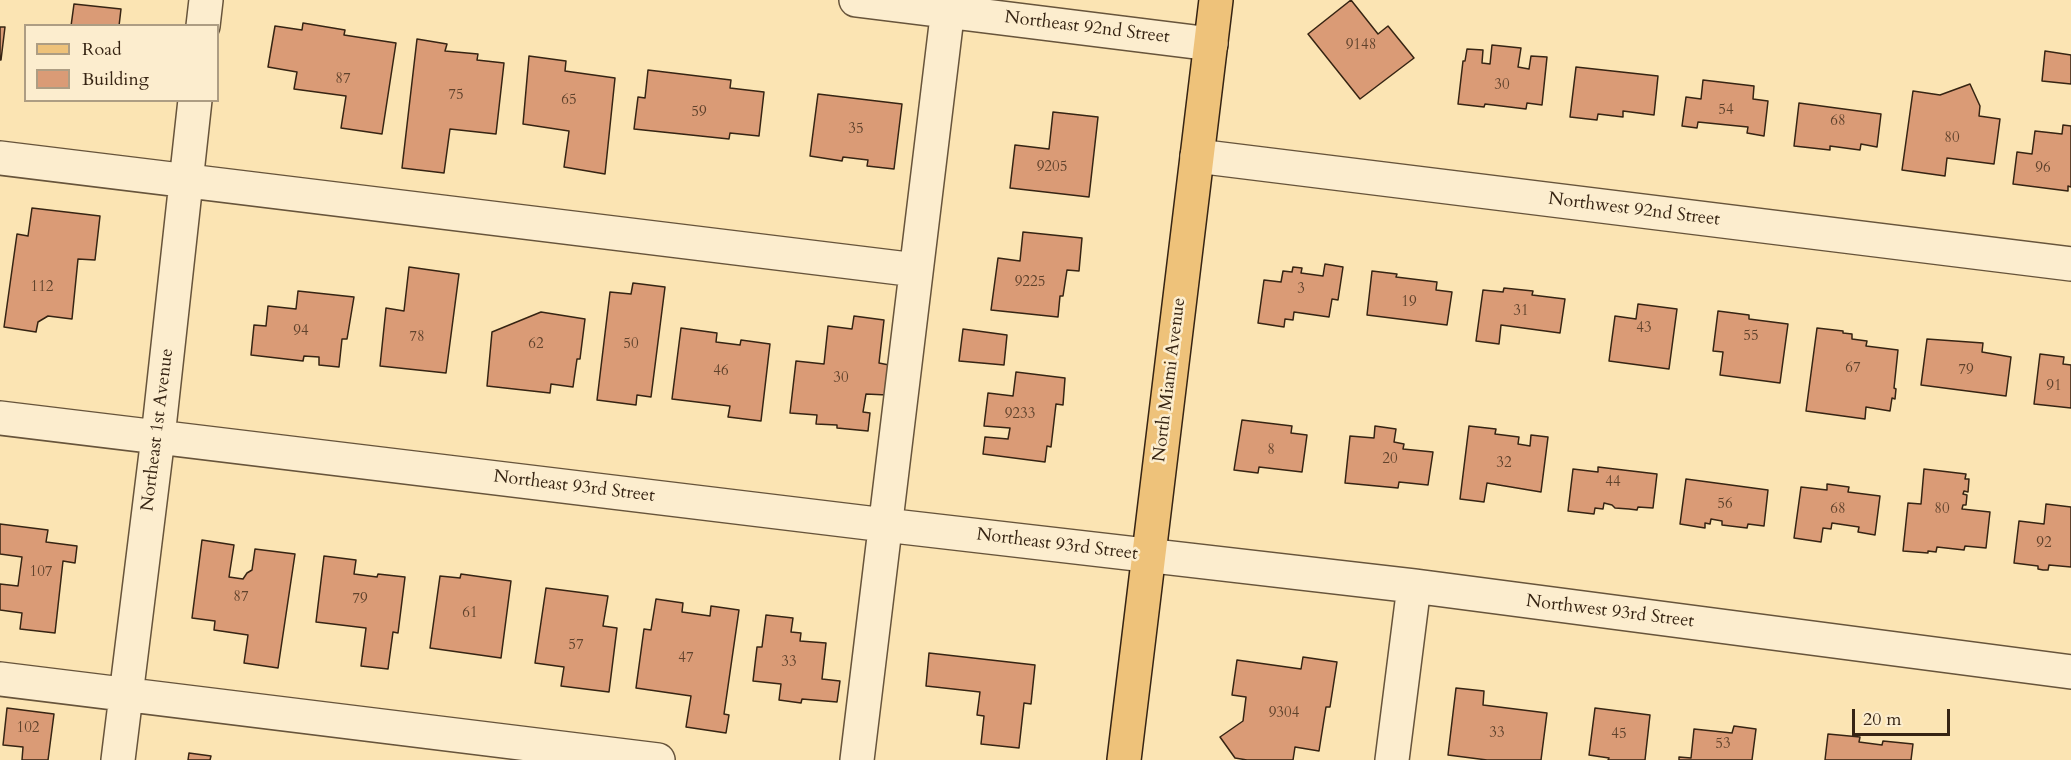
<!DOCTYPE html>
<style>
body{margin:0}
#map{position:relative;width:2071px;height:760px;overflow:hidden;background:#fbe4b3;font-family:Cardo,serif}
canvas{display:block}
.legend{position:absolute;left:24px;top:24px;width:195px;height:78px;box-sizing:border-box;background:#fcedce;border:2px solid #ad9d83;margin:0;padding:8px 10px;list-style:none;font-size:18px;color:#362413}
.legend li{display:flex;align-items:center;gap:12px;height:30px}
.legend b{width:30px;border:2px solid #ad9d83}
.scale{position:absolute;left:1852px;top:709px;width:98px;height:27px;box-sizing:border-box;border:3px solid #362413;border-top:0;padding-left:8px;font-size:18px;line-height:21px;white-space:nowrap;color:#362413;-webkit-text-stroke:4px #fcedce;paint-order:stroke}
</style>
<div id="map">
<canvas width="2071" height="760"></canvas>
<ul class="legend">
<li><b style="height:8px;background:#eec27a"></b>Road</li>
<li><b style="height:16px;background:#da9b76"></b>Building</li>
</ul>
<div class="scale">20 m</div>
</div>
<script>
const ctx = document.querySelector('canvas').getContext('2d');
ctx.lineJoin = 'round';
function fillPath(path, color) { ctx.fillStyle = color; ctx.fill(path, 'evenodd'); }
function stroke(path, color, width, dash) { ctx.strokeStyle = color; ctx.lineWidth = width; ctx.lineCap = dash ? 'butt' : 'round'; ctx.setLineDash(dash || []); ctx.stroke(path); }
function drawText(font, color, halo, rows, align = 'center') {
  ctx.font = font + ' Cardo,serif'; ctx.lineWidth = 5; ctx.setLineDash([]); ctx.textBaseline = 'middle'; ctx.strokeStyle = halo; ctx.fillStyle = color; for (const [text, x, y, turn = 0] of rows) {
    ctx.save(); ctx.translate(x, y); ctx.rotate((+turn || 0) * Math.PI / 180); ctx.textAlign = isNaN(turn) ? turn : align; if (halo) ctx.strokeText(text, 0, 0); ctx.fillText(text, 0, 0); ctx.restore();
  }
}
const building = new Path2D(`
 M1351 0 1378 34 1388 26 1414 58 1360 99 1308 34Z
 M74 4 121 9 119 26H71Z
 M303 23 345 30 344 35 396 43 382 134 341 128 346 96 294 89 297 72 268 67 275 26 302 30Z
 M0 27H5L1 60H0Z
 M417 39 447 44 445 51 478 54 477 60 504 63 496 134 450 129 444 173 402 168Z
 M1492 45 1521 48 1518 67 1529 69 1531 56 1547 57 1542 105 1527 103 1526 109 1485 104 1484 107 1458 104 1463 61H1465L1467 49 1483 50 1482 63 1490 64Z
 M2045 51 2071 55V84L2042 81Z
 M529 56 566 61 565 71 615 78 605 174 564 167 569 131 523 124Z
 M1576 67 1658 76 1654 115 1623 111V117L1598 114 1597 120 1570 117Z
 M648 70 731 80 730 88 764 92 759 136 730 133 729 139 634 129 638 97 645 98Z
 M1703 80 1754 86 1753 99 1768 101 1764 136 1747 133 1748 127 1698 122 1697 128 1682 126 1686 97 1701 99Z
 M1970 84 1980 106 1979 116 2000 119 1994 164 1947 158 1945 176 1902 170 1913 91 1940 95Z
 M818 94 902 104 894 169 867 166 868 160 843 157 842 161 810 156Z
 M1799 103 1881 114 1877 147 1861 144 1860 150 1830 146V150L1794 146Z
 M1053 112 1098 117 1089 197 1010 188 1015 145 1049 149Z
 M2063 125 2071 126V187L2068 186V191L2013 184 2017 152 2032 154 2035 131 2062 134Z
 M32 208 100 216 95 260 78 259 72 319 48 316 38 322 36 332 4 327 17 234 28 236Z
 M1023 232 1082 238 1079 271 1067 270 1063 296H1060L1058 317 991 310 998 258 1020 261Z
 M1325 264 1343 267 1338 300 1332 299 1329 317 1294 312 1293 320 1285 319 1284 327 1258 323 1264 280 1281 282 1283 271 1292 272 1293 267 1302 268 1301 273 1323 276Z
 M409 267 459 274 446 373 380 366 386 308 404 311Z
 M1372 271 1397 274 1396 277 1437 282 1436 290 1452 292 1447 325 1367 315Z
 M633 283 665 287 651 397 637 395 636 405 597 400 610 292 631 294Z
 M1504 288 1533 291 1532 295 1565 299 1560 333 1501 325 1499 344 1476 341 1483 290 1503 292Z
 M298 291 354 297 347 339H342L339 367 319 365V357L304 356 303 361 251 355 254 325 266 326 268 306 296 309Z
 M1638 304 1677 309 1669 369 1609 361 1615 316 1636 319Z
 M1718 311 1749 315V319L1788 324 1780 383 1720 375 1723 352 1713 351Z
 M541 312 585 319 580 359H577L573 387 551 384 550 393 487 386 492 332Z
 M854 316 884 320 879 363 889 365 887 395 866 394 863 412 870 413 868 431 837 428V425L816 424 817 415 790 413 796 361 824 364 828 326 852 329Z
 M681 328 717 333 716 342 740 345 741 340 770 344 761 421 728 417 730 406 672 399Z
 M1817 328 1843 331V333L1852 334V339L1867 341 1866 346 1898 350 1894 388 1896 389 1895 399 1892 398 1890 411 1866 407 1865 419 1806 411Z
 M963 329 1007 335 1004 365 959 361Z
 M1927 339 1983 343 1982 352 2011 357 2006 396 1921 385Z
 M2040 354 2064 357 2063 364 2071 365V408L2034 404Z
 M1016 372 1065 378 1063 405 1056 404 1051 447 1047 446 1045 462 983 454 985 437 1008 439 1010 428 984 426 988 393 1013 396Z
 M1242 420 1292 426 1291 433 1307 435 1302 472 1259 467 1258 473 1234 470Z
 M1375 426 1396 429 1394 442 1404 444 1403 449 1433 452 1428 485 1399 482 1398 488 1345 483 1350 436 1374 438Z
 M1469 426 1496 429 1495 434 1519 437 1518 444 1530 446 1531 435 1548 437 1541 492 1487 483 1484 502 1460 499Z
 M1598 467 1657 474 1653 508 1638 507 1637 510 1629 509 1615 508 1612 505 1604 503 1603 509 1595 508 1594 514 1568 511 1573 469 1598 472Z
 M1924 469 1966 474 1965 479H1969L1968 492 1964 491 1963 494 1967 495 1966 505H1963L1962 509 1990 512 1986 548 1965 546 1964 550 1937 547 1936 552 1928 551V553L1903 551 1908 503 1921 504Z
 M1686 479 1768 490 1764 526 1748 524 1747 528 1722 525V521L1711 519 1710 524 1705 523V528L1680 524Z
 M1827 484 1849 487 1848 492 1880 496 1875 535 1858 532 1859 527 1832 523 1831 529 1823 528 1821 542 1794 538 1801 487 1827 490Z
 M2046 504 2071 507V567L2049 565 2048 570H2043L2038 569V566L2014 563 2019 521 2044 524Z
 M0 524 48 530 46 542 77 546 75 563 63 561 55 633 20 629 22 613 0 610V584L18 586 22 557 0 554Z
 M202 540 234 545 229 577 243 579 247 573 252 570 255 549 295 554 278 668 244 663 248 635 214 630 215 621 192 618Z
 M324 556 356 560 354 574 377 577 378 574 405 577 398 633 393 632 388 669 361 666 366 628 316 622Z
 M461 574 511 581 501 658 430 648 440 576 460 578Z
 M546 588 608 596 603 626 617 628 609 692 561 686 564 667 535 663Z
 M656 599 683 603 682 612 710 616 711 606 739 610 724 714 729 715 726 733 686 727 691 696 636 688 644 629 651 630Z
 M766 615 793 618 791 632 801 633 800 641 826 643 822 679 840 681 837 702 802 699 801 703 779 700 781 684 753 681 757 647H762Z
 M929 653 1035 665 1031 704 1024 703 1019 748 981 744 984 716 977 715 980 692 926 686Z
 M1303 657 1337 662 1330 707H1326L1319 751 1295 747 1293 760H1247L1235 758 1220 737 1243 721 1246 697 1232 695 1237 660 1301 669Z
 M1456 688 1484 691 1483 705 1547 713 1541 760H1487L1448 755Z
 M7 708 54 714 48 760H22L23 747 3 745Z
 M1595 708 1650 715 1645 760H1608L1609 758 1589 755Z
 M1734 726 1756 729 1752 760H1679V757L1691 758 1694 729 1732 733Z
 M1828 734 1860 737 1859 742 1882 745 1883 741 1913 744 1911 760H1825Z
 M189 753 211 756 210 760H188Z`);
const minor = new Path2D(`
 M856 0 1211 44
 M203 26 206 0
 M1197 156 2071 264
 M0 158 916 270
 M0 418 885 525 1414 586 2071 672
 M0 679 658 760
 M118 760 158 437 195 100
 M857 760 949 0
 M1392 760 1414 586`);
const major = new Path2D(`
 M1124 760 1216 0`);
const numberNames = [
 ["9148",1361,46],
 ["87",343,80],
 ["30",1502,86],
 ["75",456,96],
 ["65",569,101],
 ["54",1726,111],
 ["59",699,113],
 ["68",1838,122],
 ["35",856,130],
 ["80",1952,139],
 ["9205",1052,168],
 ["96",2043,169],
 ["9225",1030,283],
 ["112",42,288],
 ["3",1301,290],
 ["19",1409,303],
 ["31",1521,312],
 ["43",1644,329],
 ["94",301,332],
 ["55",1751,337],
 ["78",417,338],
 ["62",536,345],
 ["50",631,345],
 ["67",1853,369],
 ["79",1966,371],
 ["46",721,372],
 ["30",841,379],
 ["91",2054,387],
 ["9233",1020,415],
 ["8",1271,451],
 ["20",1390,460],
 ["32",1504,464],
 ["44",1613,483],
 ["56",1725,505],
 ["68",1838,510],
 ["80",1942,510],
 ["92",2044,544],
 ["107",41,573],
 ["87",241,598],
 ["79",360,600],
 ["61",470,614],
 ["57",576,646],
 ["47",686,659],
 ["33",789,663],
 ["9304",1284,714],
 ["102",28,729],
 ["33",1497,734],
 ["45",1619,735],
 ["53",1723,745]
];
const streetNames = [
 ["Northeast 92nd Street",1087,28,7],
 ["Northwest 92nd Street",1634,210,7],
 ["North Miami Avenue",1170,380,-83],
 ["Northeast 1st Avenue",158,430,-83],
 ["Northeast 93rd Street",574,487,7],
 ["Northeast 93rd Street",1057,545,7],
 ["Northwest 93rd Street",1610,612,7]
];
fillPath(building, '#da9b76');
stroke(building, '#362413', 1.5);
stroke(minor, '#67543b', 36);
stroke(major, '#362413', 36);
stroke(minor, '#fcedce', 33);
stroke(major, '#eec27a', 33);
drawText('15px', '#5f422c', null, numberNames);
drawText('18px', '#362413', '#fcedce', streetNames);
</script>
